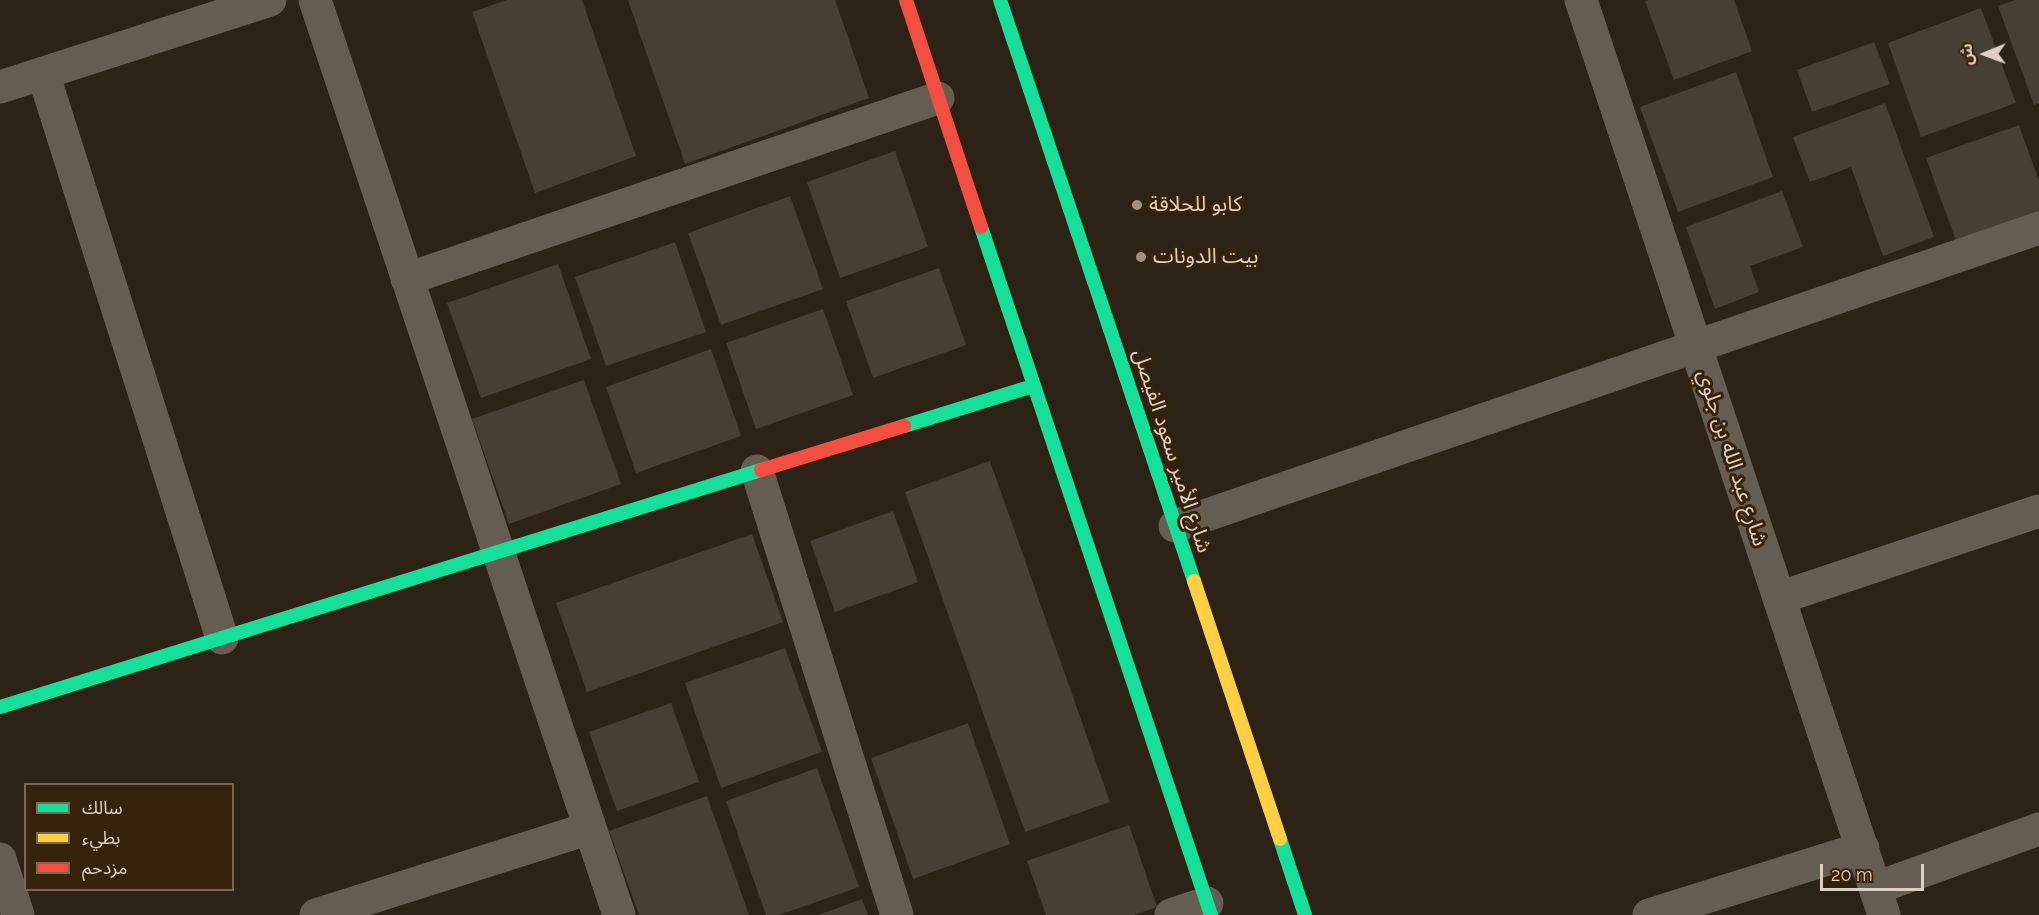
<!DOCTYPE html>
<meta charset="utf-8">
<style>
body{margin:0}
#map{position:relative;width:2039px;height:915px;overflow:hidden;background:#2d2216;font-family:Raleway,"Noto Sans Arabic",sans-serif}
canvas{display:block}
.legend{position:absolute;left:24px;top:783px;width:210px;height:108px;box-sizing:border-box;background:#37220c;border:2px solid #796755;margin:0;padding:8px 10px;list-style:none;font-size:18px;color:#ddcfc2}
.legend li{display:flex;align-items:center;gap:12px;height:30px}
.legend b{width:30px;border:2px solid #796755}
.north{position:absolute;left:1955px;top:24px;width:60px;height:60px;-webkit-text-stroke:4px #37220c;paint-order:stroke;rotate:269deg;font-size:16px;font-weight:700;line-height:24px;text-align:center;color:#ddcfc2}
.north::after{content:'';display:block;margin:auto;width:21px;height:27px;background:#ddcfc2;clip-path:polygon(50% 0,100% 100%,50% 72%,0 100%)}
.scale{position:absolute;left:1820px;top:864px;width:104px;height:27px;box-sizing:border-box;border:3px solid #ddcfc2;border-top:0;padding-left:8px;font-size:18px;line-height:21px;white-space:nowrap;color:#ddcfc2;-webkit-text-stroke:4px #37220c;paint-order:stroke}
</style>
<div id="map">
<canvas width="2039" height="915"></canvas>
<ul class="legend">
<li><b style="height:8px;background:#16e098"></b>سالك</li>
<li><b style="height:8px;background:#ffcf43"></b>بطيء</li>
<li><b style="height:8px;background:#f24e42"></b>مزدحم</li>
</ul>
<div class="north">ش</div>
<div class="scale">20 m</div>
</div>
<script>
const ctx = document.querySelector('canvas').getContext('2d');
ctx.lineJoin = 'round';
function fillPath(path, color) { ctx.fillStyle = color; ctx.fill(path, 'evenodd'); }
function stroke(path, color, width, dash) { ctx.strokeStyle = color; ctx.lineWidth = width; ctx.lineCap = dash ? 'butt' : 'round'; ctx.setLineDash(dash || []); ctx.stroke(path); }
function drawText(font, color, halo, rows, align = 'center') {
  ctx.font = font + ' Raleway,"Noto Sans Arabic",sans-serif'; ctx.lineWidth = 6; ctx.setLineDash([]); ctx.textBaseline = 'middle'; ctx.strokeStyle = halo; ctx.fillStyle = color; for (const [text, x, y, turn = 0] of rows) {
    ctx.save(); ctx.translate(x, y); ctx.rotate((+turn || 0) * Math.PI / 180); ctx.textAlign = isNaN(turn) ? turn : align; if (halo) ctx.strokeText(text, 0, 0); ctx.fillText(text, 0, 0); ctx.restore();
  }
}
const building = new Path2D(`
 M507 0H582L636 156 535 193 472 12Z
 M628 0H835L869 98 685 164Z
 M1648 0H1734L1752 51 1674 80 1645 1Z
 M2015 0H2039V103L2034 105 1998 6Z
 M1981 8 2016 103 1921 137 1888 43Z
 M1874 42 1890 84 1812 112 1797 70Z
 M1736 72 1773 177 1678 212 1640 107Z
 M1885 103 1934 237 1883 256 1851 167 1810 182 1793 137Z
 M2019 125 2039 181V212L1956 241 1926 158Z
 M895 151 928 247 840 278 807 182Z
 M1782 191 1803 247 1750 266 1759 292 1715 309 1686 227Z
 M790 196 823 289 721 325 688 233Z
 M675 242 706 332 606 366 575 277Z
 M558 264 591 359 481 398 447 303Z
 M939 268 966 345 873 378 846 301Z
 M823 309 853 395 756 429 726 343Z
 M711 349 741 436 636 473 606 387Z
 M584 380 621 484 509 524 472 419Z
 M990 461 1110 802 1025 832 905 492Z
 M893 511 918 582 835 612 810 541Z
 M752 534 783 622 587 692 556 603Z
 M785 648 822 752 721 788 685 683Z
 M671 703 699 782 617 811 589 732Z
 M968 723 1010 844 913 879 871 758Z
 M817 768 859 887 779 915H766L726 801Z
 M707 796 749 915H639L609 831Z
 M1129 825 1157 907 1134 915H1046L1027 861Z
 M862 899 868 915H818Z`);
const street = new Path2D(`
 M315 0 619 915
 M1581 0 1884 915
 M43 73 222 638
 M0 87 270 0
 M407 279 938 98
 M757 471 897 915
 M1175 526 2039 228
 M1779 598 2039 511
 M0 859 18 915
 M1876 888 2039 829
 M316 915 590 828
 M1171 915 1207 903
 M1649 915 1863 848`);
const fast = new Path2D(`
 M1000 0 1194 581
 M981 227 1211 915
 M904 426 1033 386
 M0 707 761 470
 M1280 839 1305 915`);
const slow = new Path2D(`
 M1194 581 1280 839`);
const jam = new Path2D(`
 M906 0 981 227
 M761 470 904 426`);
const markers = [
 [1137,205,6,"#9f9286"],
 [1141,257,6,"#9f9286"]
];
const poiNames = [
 ["كابو للحلاقة",1149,205],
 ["بيت الدونات",1153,257]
];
const streetNames = [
 ["شارع الأمير سعود الفيصل",1172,451,72],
 ["شارع عبد الله بن جلوي",1732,458,72]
];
fillPath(building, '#473e34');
stroke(street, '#655c52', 33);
stroke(fast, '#16e098', 14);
stroke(slow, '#ffcf43', 14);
stroke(jam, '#f24e42', 14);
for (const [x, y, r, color] of markers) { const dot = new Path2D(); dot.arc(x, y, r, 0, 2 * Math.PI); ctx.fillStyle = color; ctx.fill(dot); stroke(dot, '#37220c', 2); }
drawText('21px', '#ddcfc2', '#37220c', poiNames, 'left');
drawText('21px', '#ddcfc2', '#37220c', streetNames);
</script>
